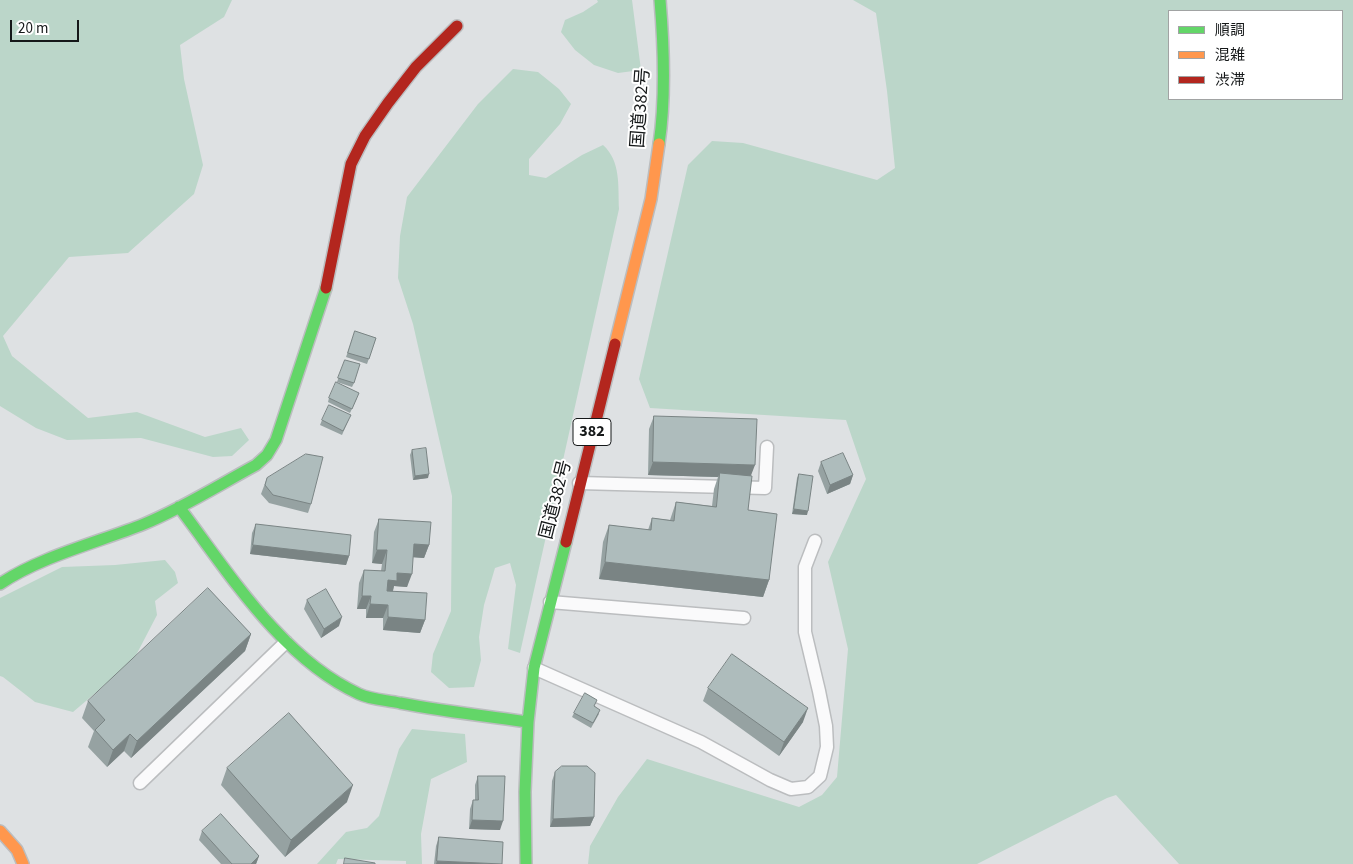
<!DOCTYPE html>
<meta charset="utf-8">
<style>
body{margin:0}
#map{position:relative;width:1353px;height:864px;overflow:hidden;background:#dee1e3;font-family:"Source Sans 3","Noto Sans JP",sans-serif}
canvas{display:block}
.legend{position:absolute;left:1168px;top:10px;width:175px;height:90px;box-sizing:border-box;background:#fff;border:1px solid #a1a3a3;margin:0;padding:6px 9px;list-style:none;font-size:15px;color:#151819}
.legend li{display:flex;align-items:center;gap:10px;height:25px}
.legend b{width:25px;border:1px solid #a1a3a3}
.scale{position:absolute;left:10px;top:20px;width:69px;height:22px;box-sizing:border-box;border:2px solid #151819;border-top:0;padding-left:6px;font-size:15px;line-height:18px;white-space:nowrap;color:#151819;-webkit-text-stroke:4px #fff;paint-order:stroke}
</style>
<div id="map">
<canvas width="1353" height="864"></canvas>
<ul class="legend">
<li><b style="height:6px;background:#63d668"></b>順調</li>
<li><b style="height:6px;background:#ff974d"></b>混雑</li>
<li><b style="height:6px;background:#b3261e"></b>渋滞</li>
</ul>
<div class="scale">20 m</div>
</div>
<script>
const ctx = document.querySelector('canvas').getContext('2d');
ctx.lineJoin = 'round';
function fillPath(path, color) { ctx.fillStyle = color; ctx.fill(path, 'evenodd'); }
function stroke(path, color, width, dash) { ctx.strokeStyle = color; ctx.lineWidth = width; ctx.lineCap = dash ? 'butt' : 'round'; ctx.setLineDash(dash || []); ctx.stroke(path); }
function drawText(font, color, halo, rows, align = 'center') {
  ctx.font = font + ' "Source Sans 3","Noto Sans JP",sans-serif'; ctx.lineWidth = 4; ctx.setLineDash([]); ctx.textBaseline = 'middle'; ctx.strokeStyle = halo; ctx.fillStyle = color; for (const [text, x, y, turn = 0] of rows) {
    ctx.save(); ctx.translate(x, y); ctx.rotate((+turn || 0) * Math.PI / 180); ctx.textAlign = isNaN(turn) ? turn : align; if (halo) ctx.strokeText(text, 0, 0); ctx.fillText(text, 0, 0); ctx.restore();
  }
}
const green = new Path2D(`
 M0 0H232L224 17 180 45 184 79 203 165 194 194 128 253 69 257 3 336 12 356 88 418 137 412 205 437 241 428 249 440 232 456 213 457 141 438 67 440 36 428 0 406Z
 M597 0H632L641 70 618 73 594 65 575 50 561 32 565 20 583 12 598 2Z
 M853 0H1353V864H1179L1116 795 1107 798 977 864H588L590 846 618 797 647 759 799 807 822 795 837 777 848 649 828 562 866 479 846 420 650 408 639 379 688 165 712 141 743 143 877 180 895 168 887 91 876 13ZM1169 11H1342V99H1169Z
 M513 69 538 72 559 89 571 104 560 124 529 159V175L546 178 582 155 603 145C621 161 618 186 619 209L520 653 508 649 516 585 510 563 495 568 484 605 479 637 481 660 474 687 449 688 431 672 433 654 451 611 452 496 413 324 398 278 400 236 407 197 478 104Z
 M165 560 175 572 178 583 155 601 157 615 133 661 73 712 35 702 3 677 0 676V598L62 567 115 565Z
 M412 729 465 734 467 762 431 779 421 834 422 864H406V861L338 859 336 864H317L346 832 367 828 379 816 399 749Z`);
const lane = new Path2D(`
 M579 483 765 488 767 447
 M550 602 744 618
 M534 668 701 742 770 780 791 789 808 787 820 776 827 747 826 726 819 691 805 632V567L815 541
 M140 783 286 642`);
const fast = new Path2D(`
 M659 144C666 97 664 48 660 0
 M179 507C229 573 282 659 359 694 372 700 387 700 400 703 442 711 485 716 528 722
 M0 584C39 557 99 542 144 524 183 508 219 485 256 465L267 455 276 440 326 288
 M526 864 525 792 528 722 534 668 566 542`);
const slow = new Path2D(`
 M615 344 651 199 659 144
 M0 831 17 850 23 864`);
const jam = new Path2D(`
 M326 288 351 164 365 136 388 103 416 67 457 26
 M566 542 615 344`);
const wall = new Path2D(`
 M355 331 376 338 367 364 346 357Z
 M345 360 354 383 352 387 337 382Z
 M329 398H357L350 413 328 402Z
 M654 416 751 476 748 510 769 580 763 597 599 579 603 542 609 525 648 530 652 518 670 520 676 502 712 506 714 489 718 477 648 475 649 429Z
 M349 419 342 435 320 425 322 420Z
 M412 450 428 478 413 480 410 455Z
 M821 462 853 475 850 484 827 494 818 471Z
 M799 474 807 515 792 514 797 478Z
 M267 478 311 504 308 513 269 503 261 494Z
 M379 519 429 545 424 558 413 557 407 587 394 586 393 591 425 620 420 633 383 630V618H366V609H357L359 583 364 570 381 571 382 564 372 563 374 532Z
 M256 524 349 556 346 565 250 554 252 533Z
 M307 600 339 626 321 638 304 609Z
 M251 634 245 651 131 758 124 751 107 767 88 747 94 731 82 718 88 701Z
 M708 688 803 722 779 756 703 701Z
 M595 706 599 714 591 728 572 717 574 713Z
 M227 768 347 802 285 857 221 785Z
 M555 772 594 817 590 826 550 827 552 781Z
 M478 776 500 830 469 829 470 809 473 800H475V785Z
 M202 831 259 856 256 864H221L199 840Z
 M439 837 502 864H434L436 846Z`);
const shadedWall = new Path2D(`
 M653 462 755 465 750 478 720 473 718 477 648 475Z
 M429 474 428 478 413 480 415 476Z
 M853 475 850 484 827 494 830 485Z
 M794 509 808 511 807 515 792 514Z
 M414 544 429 545 424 558 409 557Z
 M253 545 349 556 346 565 250 554Z
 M377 550H387L382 564 372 563Z
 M605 562 769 580 763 597 599 579Z
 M397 573 412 574 407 587 394 586 392 594 383 593 388 580Z
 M362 596H371L366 609H357Z
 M370 604 388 605 383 618H366Z
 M342 617 339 626 321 638 324 629Z
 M388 617 425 620 420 633 383 630Z
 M251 634 245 651 131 758 137 741Z
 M808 708 803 722 779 756 784 742Z
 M130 734 124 751 107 767 113 750Z
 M353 785 347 802 285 857 291 840Z
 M594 817 590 826 550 827 553 819Z
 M472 820 503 821 500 830 469 829Z
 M259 856 256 864H251Z
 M437 861 494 864H436Z`);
const building = new Path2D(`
 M355 331 376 338 369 359 348 353Z
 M345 360 360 364 354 383 338 378Z
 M336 382 359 393 352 409 329 398Z
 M329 405 351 415 343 431 322 420Z
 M654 416 757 419 755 465 653 462Z
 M426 448 429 474 415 476 412 450Z
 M843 453 853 475 830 485 821 462Z
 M306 454 323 457 311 504 273 495 265 485 267 478Z
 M720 473 752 476 748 510 777 514 769 580 605 562 609 525 651 530 652 518 674 521 676 502 716 507Z
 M799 474 813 476 808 511 794 509Z
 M379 519 431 522 429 545 414 544 412 574 397 573V581L388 580 387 591 427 593 425 620 388 617V605L370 604 371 596H362L364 570 385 571 387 550H377Z
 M256 524 351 535 349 556 253 545Z
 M208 588 251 634 137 741 130 734 113 750 95 730 105 720 88 701Z
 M326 589 342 617 324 629 307 600Z
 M732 654 808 708 784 742 708 688Z
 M585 693 597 700 594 706 600 710 593 723 574 713Z
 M289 713 353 785 291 840 227 768Z
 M562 766H587L595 773 594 817 553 819 555 772Z
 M478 776H505L503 821 472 820 473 800H478Z
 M221 814 259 856 251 864H232L202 831Z
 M439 837 503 842 502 864 437 861Z
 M345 858 375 863V864H344Z`);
const shields = [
 [592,432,38]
];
const shieldNames = [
 ["382",592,432]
];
const streetNames = [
 ["国道382号",642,108,-86],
 ["国道382号",557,500,-76]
];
fillPath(green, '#bbd6c9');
stroke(lane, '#bbbdbf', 15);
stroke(fast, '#bbbdbf', 14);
stroke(slow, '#bbbdbf', 14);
stroke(jam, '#bbbdbf', 14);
stroke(lane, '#fafafb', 12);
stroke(fast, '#63d668', 11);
stroke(slow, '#ff974d', 11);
stroke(jam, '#b3261e', 11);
fillPath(wall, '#96a2a2');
fillPath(shadedWall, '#7a8484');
fillPath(building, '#aebcbc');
stroke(building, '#7a8484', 1);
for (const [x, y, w] of shields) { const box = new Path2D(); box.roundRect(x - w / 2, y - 13.5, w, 27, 4); ctx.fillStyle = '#fff'; ctx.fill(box); stroke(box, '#151819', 1); }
drawText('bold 16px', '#151819', null, shieldNames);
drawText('18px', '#151819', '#fff', streetNames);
</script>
